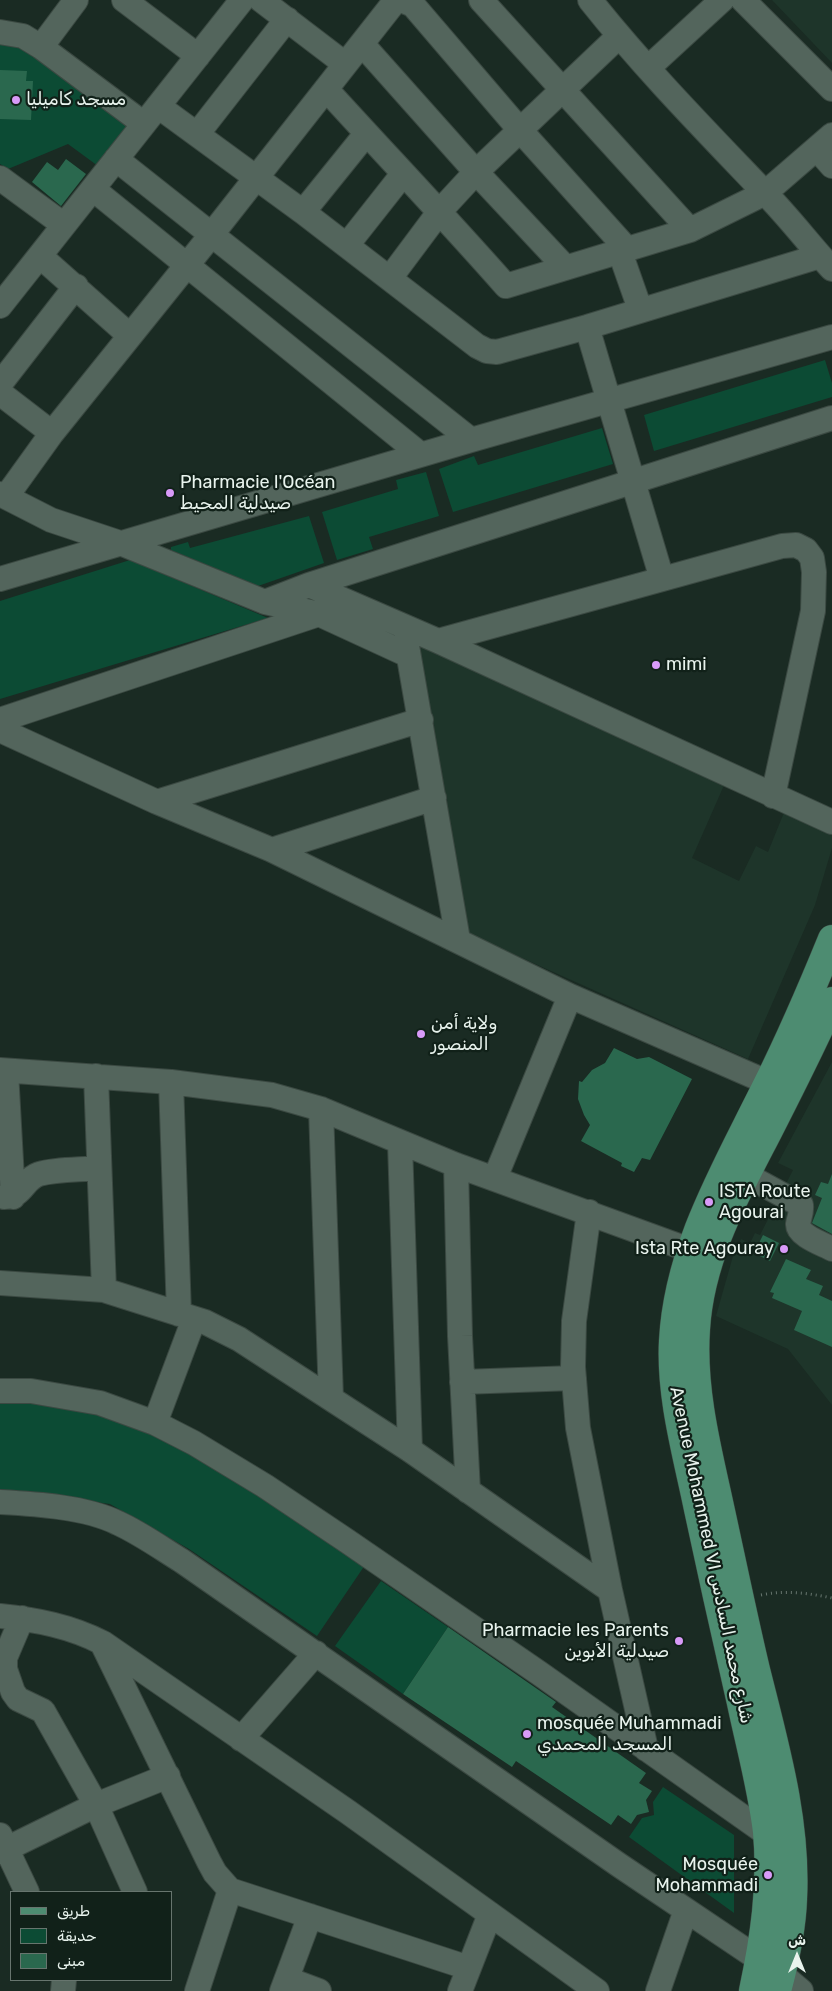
<!DOCTYPE html>
<meta charset="utf-8">
<style>
body{margin:0}
#map{position:relative;width:832px;height:1991px;overflow:hidden;background:#1a2b23;font-family:Rubik,"Noto Naskh Arabic",sans-serif}
canvas{display:block}
.legend{position:absolute;left:10px;top:1891px;width:162px;height:90px;box-sizing:border-box;background:#112119;border:1px solid #67756e;margin:0;padding:6px 9px;list-style:none;font-size:15px;color:#e8f3ed}
.legend li{display:flex;align-items:center;gap:10px;height:25px}
.legend b{width:25px;border:1px solid #67756e}
.north{position:absolute;left:772px;top:1931px;width:50px;height:50px;-webkit-text-stroke:4px #112119;paint-order:stroke;rotate:0deg;font-size:14px;font-weight:700;line-height:20px;text-align:center;color:#e8f3ed}
.north::after{content:'';display:block;margin:auto;width:18px;height:22px;background:#e8f3ed;clip-path:polygon(50% 0,100% 100%,50% 72%,0 100%)}
</style>
<div id="map">
<canvas width="832" height="1991"></canvas>
<ul class="legend">
<li><b style="height:6px;background:#4d8c71"></b>طريق</li>
<li><b style="height:14px;background:#0c4b34"></b>حديقة</li>
<li><b style="height:14px;background:#2a684e"></b>مبنى</li>
</ul>
<div class="north">ش</div>
</div>
<script>
const ctx = document.querySelector('canvas').getContext('2d');
ctx.lineJoin = 'round';
function fillPath(path, color) { ctx.fillStyle = color; ctx.fill(path, 'evenodd'); }
function stroke(path, color, width, dash) { ctx.strokeStyle = color; ctx.lineWidth = width; ctx.lineCap = dash ? 'butt' : 'round'; ctx.setLineDash(dash || []); ctx.stroke(path); }
function drawText(font, color, halo, rows, align = 'center') {
  ctx.font = font + ' Rubik,"Noto Naskh Arabic",sans-serif'; ctx.lineWidth = 4.5; ctx.setLineDash([]); ctx.textBaseline = 'middle'; ctx.strokeStyle = halo; ctx.fillStyle = color; for (const [text, x, y, turn = 0] of rows) {
    ctx.save(); ctx.translate(x, y); ctx.rotate((+turn || 0) * Math.PI / 180); ctx.textAlign = isNaN(turn) ? turn : align; if (halo) ctx.strokeText(text, 0, 0); ctx.fillText(text, 0, 0); ctx.restore();
  }
}
const built = new Path2D(`
 M772 0H832V63Z
 M418 645 725 783 692 858 739 881 756 846 768 852 785 810 832 832V848L815 905 748 1059 466 933Z
 M832 1062V1405L788 1349 716 1316 733 1256 741 1239 750 1243 755 1233 760 1235 793 1170 778 1163Z`);
const green = new Path2D(`
 M0 42 19 44 129 126 98 166 68 144 8 169 0 164Z
 M825 360 832 383V397L654 451 644 415Z
 M602 428 613 464 453 512 439 469 474 456 478 465Z
 M426 472 439 516 369 537 373 549 337 560 322 512 398 489 396 480Z
 M309 516 324 563 258 586 171 550V547L188 542 190 548Z
 M130 560 268 618 0 699V601Z
 M0 1402H29L100 1413 190 1451 251 1488 365 1565 317 1636 189 1549 110 1504 0 1489Z
 M381 1581 448 1627 403 1694 335 1646Z
 M663 1787 734 1835V1913L629 1837 642 1818 654 1815 653 1802Z`);
const building = new Path2D(`
 M0 70 27 71 26 81H33L31 120 0 119Z
 M66 159 86 174 61 206 32 182 47 162 58 170Z
 M614 1048 637 1059 649 1057 692 1079 650 1160 642 1158 634 1172 621 1166 622 1163 581 1141 590 1125 584 1115 578 1099 579 1081 582 1082 592 1070 605 1063Z
 M832 1174V1234L812 1223 822 1198 815 1195 821 1182 828 1184Z
 M763 1235 779 1243 770 1261 754 1253Z
 M786 1259 811 1270 806 1279 823 1286 819 1295 832 1301V1347L794 1330 802 1311 772 1298 774 1293 770 1292Z
 M448 1627 556 1702 552 1707 646 1773 639 1783 652 1791 646 1800 649 1812 637 1815 631 1824 618 1815 611 1825 516 1761 512 1767 403 1694Z`);
const path = new Path2D(`
 M761 1595C785 1590 808 1593 832 1598`);
const minor = new Path2D(`
 M124 0 198 56
 M261 0 345 64
 M401 0 413 5 520 130 627 249
 M481 0 690 230
 M590 0C644 68 704 129 764 192 788 216 809 244 832 269
 M743 0 832 89
 M0 32 23 36 41 47 144 124
 M362 44 476 172 565 267
 M41 47 76 0
 M648 68 722 0
 M326 89C386 155 447 219 506 286L690 230 765 193 832 135
 M158 106 303 212 477 346 487 351 497 352 587 327 820 256
 M198 133 287 19
 M817 149 832 166
 M116 159 471 440
 M0 178 64 225
 M93 189 420 454
 M303 212 366 134
 M347 245 403 174
 M620 252 640 309
 M40 256 129 335
 M390 278 440 211 476 172 619 36
 M0 306 242 0
 M587 327 662 579
 M0 384 76 286
 M0 393 52 433
 M0 494 51 520 120 543 265 602 319 614 408 655
 M6 497 52 433 212 234 396 0
 M0 579 471 440 832 337
 M309 585 438 641 832 822
 M265 602 309 585 832 418
 M406 640 458 940
 M438 641 782 546 796 545 806 550 812 558 814 572 813 611 773 796
 M0 720 319 614
 M0 730 157 802 272 850 570 996 785 1090
 M157 802 421 720
 M272 850 434 798
 M0 1070 171 1082 272 1095 321 1109 456 1165 709 1257
 M6 1071 13 1197
 M96 1076 104 1290
 M171 1082 179 1314
 M321 1109 331 1398
 M400 1143 410 1450
 M456 1165 460 1336 468 1491
 M746 1175 801 1205C802 1213 799 1217 798 1224 797 1235 823 1244 832 1249
 M495 1178 570 996
 M4 1197C24 1196 22 1180 39 1174 58 1169 80 1170 99 1168
 M589 1212 574 1321 573 1367 578 1428 610 1590 646 1749
 M0 1283 104 1290 205 1322 239 1339 410 1450 610 1590
 M462 1382 574 1378
 M0 1391H31L100 1403 155 1423 194 1443 265 1486 347 1541 539 1673 767 1834
 M155 1423 194 1319
 M0 1502C36 1504 86 1507 118 1523 140 1533 161 1548 182 1561L619 1865 781 1974 801 1991
 M0 1616C37 1620 70 1626 103 1643L348 1812 597 1991
 M22 1618 5 1658V1669L13 1692 18 1699 43 1711 96 1805 135 1892
 M103 1645 209 1862 215 1873 230 1890 469 1968
 M241 1739 316 1653
 M0 1835 27 1892
 M0 1852 96 1805 168 1776
 M287 1979 319 1991
 M63 1991 64 1980
 M197 1991 230 1890
 M282 1991 310 1916
 M460 1991 490 1914
 M658 1991 686 1910`);
const major = new Path2D(`
 M753 1991C764 1939 772 1886 767 1832 762 1789 750 1746 741 1703 726 1638 712 1574 698 1509 687 1455 670 1397 673 1341 678 1247 727 1167 767 1085 791 1037 812 988 832 939
 M777 1991C785 1961 792 1930 793 1899 797 1821 775 1746 756 1670 742 1611 730 1552 717 1493 705 1440 692 1384 696 1329 700 1258 736 1194 768 1132 790 1089 812 1045 832 1001`);
const markers = [
 [16,100,5,"#d89af8"],
 [170,493,5,"#d89af8"],
 [656,665,5,"#d89af8"],
 [421,1034,5,"#d89af8"],
 [709,1202,5,"#d89af8"],
 [784,1249,5,"#d89af8"],
 [679,1641,5,"#d89af8"],
 [527,1734,5,"#d89af8"],
 [768,1875,5,"#d89af8"]
];
const poiNames = [
 ["مسجد كاميليا",26,100],
 ["Pharmacie l'Océan",180,483],
 ["صيدلية المحيط",180,504],
 ["mimi",666,665],
 ["ولاية أمن",431,1024],
 ["المنصور",431,1045],
 ["ISTA Route",719,1192],
 ["Agourai",719,1213],
 ["Ista Rte Agouray",774,1249,"right"],
 ["Pharmacie les Parents",669,1631,"right"],
 ["صيدلية الأبوين",669,1652,"right"],
 ["mosquée Muhammadi",537,1724],
 ["المسجد المحمدي",537,1745],
 ["Mosquée",758,1865,"right"],
 ["Mohammadi",758,1886,"right"]
];
const streetNames = [
 ["Avenue Mohammed VI شارع محمد السادس",711,1555,78]
];
fillPath(built, '#1e352a');
fillPath(green, '#0c4b34');
fillPath(building, '#2a684e');
stroke(minor, '#3b4942', 26);
stroke(major, '#3b4942', 29);
stroke(path, '#687770', 3, [1, 4]);
stroke(minor, '#53655c', 24);
stroke(major, '#4d8c71', 28);
for (const [x, y, r, color] of markers) { const dot = new Path2D(); dot.arc(x, y, r, 0, 2 * Math.PI); ctx.fillStyle = color; ctx.fill(dot); stroke(dot, '#112119', 2); }
drawText('18px', '#e8f3ed', '#112119', poiNames, 'left');
drawText('18px', '#e8f3ed', '#112119', streetNames);
</script>
